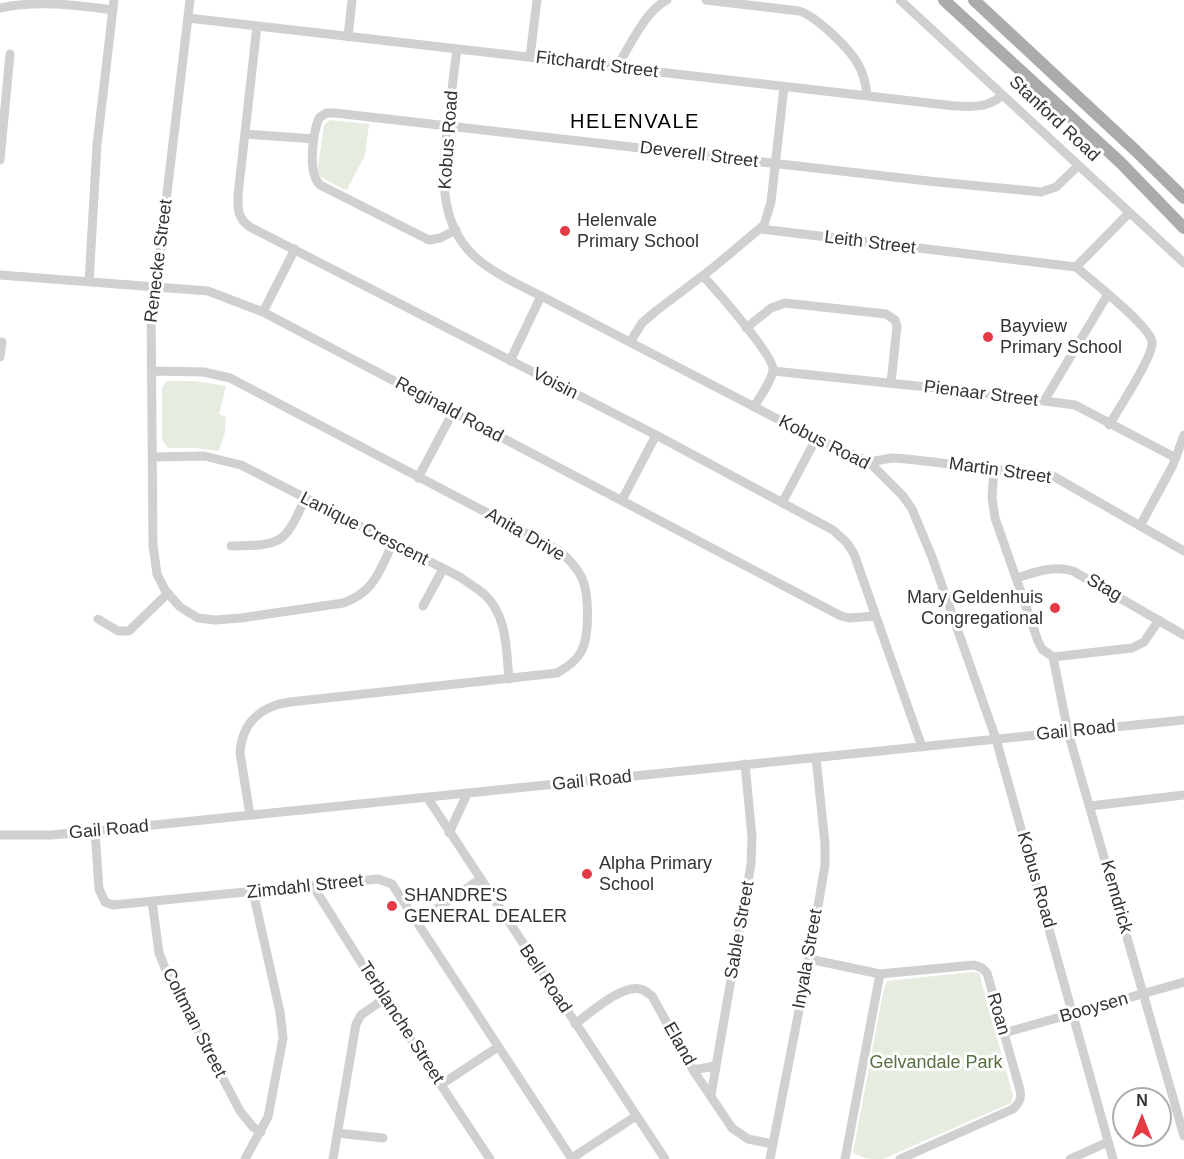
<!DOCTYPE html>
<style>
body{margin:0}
#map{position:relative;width:1184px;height:1159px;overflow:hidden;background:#fff;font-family:Helvetica,sans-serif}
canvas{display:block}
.north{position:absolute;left:1112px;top:1087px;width:60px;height:60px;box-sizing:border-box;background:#fff;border:2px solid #adadad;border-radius:50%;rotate:0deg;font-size:16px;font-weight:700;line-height:24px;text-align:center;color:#333}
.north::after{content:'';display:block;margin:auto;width:21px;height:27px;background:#e63946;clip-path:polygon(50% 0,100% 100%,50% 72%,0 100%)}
</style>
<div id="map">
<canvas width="1184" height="1159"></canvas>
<div class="north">N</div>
</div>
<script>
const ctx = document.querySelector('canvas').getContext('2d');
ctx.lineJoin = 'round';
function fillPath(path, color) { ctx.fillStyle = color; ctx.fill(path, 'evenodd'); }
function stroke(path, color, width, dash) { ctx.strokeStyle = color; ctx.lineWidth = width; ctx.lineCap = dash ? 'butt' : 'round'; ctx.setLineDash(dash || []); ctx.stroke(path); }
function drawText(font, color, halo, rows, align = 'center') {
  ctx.font = font + ' Helvetica,sans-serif'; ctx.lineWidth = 6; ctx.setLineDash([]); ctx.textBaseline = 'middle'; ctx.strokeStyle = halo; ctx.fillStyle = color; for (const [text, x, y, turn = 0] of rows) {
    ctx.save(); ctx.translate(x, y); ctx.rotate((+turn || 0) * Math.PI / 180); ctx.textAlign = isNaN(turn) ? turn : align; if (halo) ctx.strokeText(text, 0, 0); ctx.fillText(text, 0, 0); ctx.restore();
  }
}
const green = new Path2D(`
 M330 120 369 124 365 155 347 190 343 189 319 176 318 167 324 125Z
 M167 381H195L226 386 219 414 226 417 225 432 219 451 195 448H168L162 440V387Z
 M972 972 979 973 980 976 1013 1096 1011 1103 883 1159C872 1159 861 1159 853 1152L884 988 887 981Z`);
const minor = new Path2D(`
 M190 0 156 286 151 306 153 546 157 574 165 590 180 607 198 618 215 620 241 618 343 603C375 592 379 571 393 543
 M706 0 799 11C816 16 849 48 858 64 864 74 866 85 867 96
 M900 0 1184 263
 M0 8C37 0 75 5 113 10
 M188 18 955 106C974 107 987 108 1003 95
 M257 26 238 195C238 209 237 218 250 227L656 435 833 530 847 543 854 554 922 747
 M348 37 352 0
 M457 49C454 72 451 95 449 117 443 165 435 219 474 256 494 274 521 286 545 298L816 439 869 462 903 496 912 509 932 557 996 739 1113 1159
 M530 57 537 0
 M617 67C629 47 646 10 667 0
 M245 134 314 139
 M0 160 10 54
 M761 229 1076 267 1129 213
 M456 230 440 238 429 240 320 185C307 173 313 133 319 118L326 113H335L928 181 1041 192 1056 187 1078 166
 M1076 267C1090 279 1151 327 1152 342 1154 355 1118 410 1109 425
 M0 275 208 291 263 312 841 616 849 618 876 616
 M703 276C716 290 773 355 773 369 773 379 759 398 754 407
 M89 282 97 145 114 0
 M263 312 295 249
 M746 328 771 308 785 303 886 314 895 320 897 326 891 383
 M630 342 642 323 656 311 714 267 764 225 771 202 784 87
 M0 357 2 342
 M510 361 541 296
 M152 371 204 372 230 378 558 550C568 558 576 566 582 578 589 594 590 635 581 652 576 661 566 668 557 673L290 702C261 706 242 722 240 753L250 815
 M773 371 984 393 1075 405 1176 458
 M1044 401 1108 294
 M152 457 204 456 241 465 460 577C468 583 477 588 484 594 508 616 506 650 509 679
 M869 462 892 458 907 459 1053 476 1184 551
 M994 468 992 498 995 518 1038 641 1042 649 1053 657 1132 648 1144 642 1159 620
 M418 478 453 412
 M622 500 656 435
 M782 503 816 439
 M1140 526 1173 465 1184 435
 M231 546C282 545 284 545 305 499
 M1017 578C1036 572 1053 565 1073 571L1184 635
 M423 606 443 569
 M98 619 118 631H129L168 593
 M1053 657 1068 732 1184 1136
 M427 797 665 1159
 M1090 806 1184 795
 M95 831 99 889 105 902 113 905 378 879 392 884 572 1159
 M449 833 467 794
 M0 835H51L95 831 1184 720
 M313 886 384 999 490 1159
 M152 901 159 953 165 968 240 1111 253 1127 261 1132
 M417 922 479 880
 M809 959 880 974 974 965 982 968 987 973 1020 1090C1022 1099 1019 1104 1013 1109L900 1159
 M575 1024C589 1014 622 984 640 989 645 990 648 993 652 996L693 1070 732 1128 748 1139 773 1144
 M1004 1033 1184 982
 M693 1070 715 1066
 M442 1084 498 1047
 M711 1095 751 864 752 837 745 764
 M337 1133 383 1138
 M572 1158 636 1116
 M245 1159 268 1117 283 1038 280 1012 253 892
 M333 1159 356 1024 361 1015 384 999
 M770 1159 809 959 825 865V844L816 757
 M845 1159 880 974
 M1070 1159 1108 1142`);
const major = new Path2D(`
 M944 0 1121 163 1184 228
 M974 0 1136 151 1184 198`);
const markers = [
 [565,231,6,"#e63946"],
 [988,337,6,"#e63946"],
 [1055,608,6,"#e63946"],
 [587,874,6,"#e63946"],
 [392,906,6,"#e63946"]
];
const streetNames = [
 ["Fitchardt Street",597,65,7],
 ["Stanford Road",1054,119,43],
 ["Kobus Road",449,140,-86],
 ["Deverell Street",699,155,7],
 ["Leith Street",870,243,7],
 ["Renecke Street",159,261,-83],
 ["Voisin",555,384,27],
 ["Pienaar Street",981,394,7],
 ["Reginald Road",449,410,28],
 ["Kobus Road",824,443,27],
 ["Martin Street",1000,471,8],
 ["Lanique Crescent",364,529,27],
 ["Anita Drive",525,535,30],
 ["Stag",1104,588,30],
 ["Gail Road",1076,731,-6],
 ["Gail Road",592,781,-6],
 ["Gail Road",109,830,-5],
 ["Kobus Road",1036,880,74],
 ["Zimdahl Street",305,887,-6],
 ["Kemdrick",1116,897,74],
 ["Sable Street",740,930,-80],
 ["Inyala Street",808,959,-80],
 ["Bell Road",545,979,56],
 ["Booysen",1094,1008,-16],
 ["Roan",998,1014,74],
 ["Coltman Street",194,1023,63],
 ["Terblanche Street",401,1023,57],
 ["Eland",679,1044,60]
];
const poiNames = [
 ["Helenvale",577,221],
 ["Primary School",577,242],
 ["Bayview",1000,327],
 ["Primary School",1000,348],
 ["Mary Geldenhuis",1043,598,"right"],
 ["Congregational",1043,619,"right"],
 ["Alpha Primary",599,864],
 ["School",599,885],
 ["SHANDRE'S",404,896],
 ["GENERAL DEALER",404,917]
];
const parkNames = [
 ["Gelvandale Park",936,1063]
];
const neighbourhoodNames = [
 ["HELENVALE",635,122]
];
fillPath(green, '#e6ecdf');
stroke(minor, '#d0d0d0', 9);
stroke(major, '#ababab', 12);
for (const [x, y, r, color] of markers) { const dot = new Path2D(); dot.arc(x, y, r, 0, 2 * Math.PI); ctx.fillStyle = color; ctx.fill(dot); stroke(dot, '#fff', 2); }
drawText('18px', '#333', '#fff', streetNames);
drawText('18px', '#333', '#fff', poiNames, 'left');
drawText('18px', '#56703f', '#fff', parkNames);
ctx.letterSpacing = '1.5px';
drawText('20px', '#000', '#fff', neighbourhoodNames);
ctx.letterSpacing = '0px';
</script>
